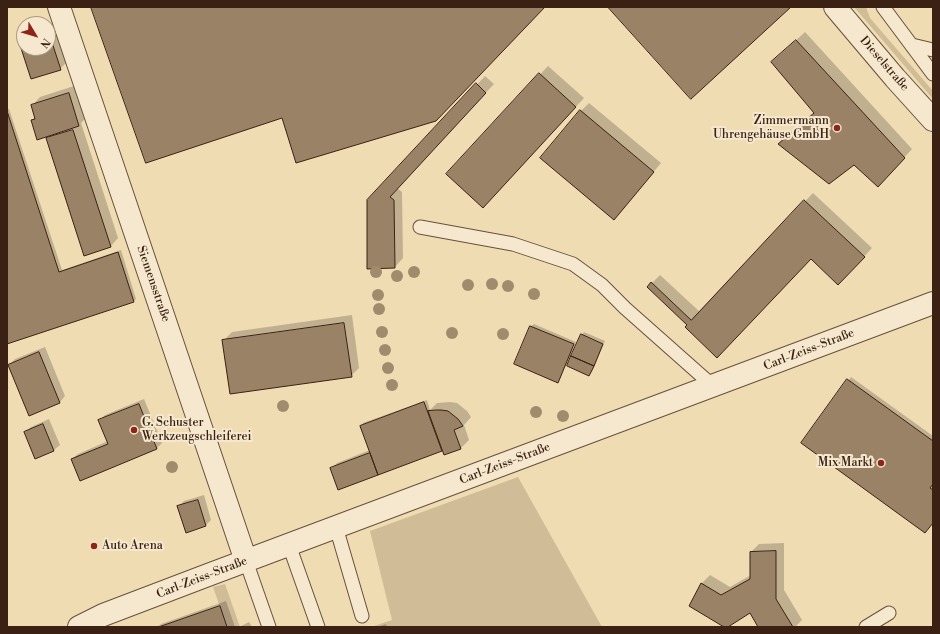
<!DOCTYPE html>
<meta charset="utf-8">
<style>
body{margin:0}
#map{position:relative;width:940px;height:634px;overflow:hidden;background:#f0dcb3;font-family:"Libre Bodoni",serif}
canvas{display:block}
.frame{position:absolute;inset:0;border:8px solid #3b2113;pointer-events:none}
.north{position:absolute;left:16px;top:16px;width:40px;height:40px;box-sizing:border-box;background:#f5e8ce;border:1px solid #ab9883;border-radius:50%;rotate:128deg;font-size:11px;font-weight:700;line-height:16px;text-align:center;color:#3b2113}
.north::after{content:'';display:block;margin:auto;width:14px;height:18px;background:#8f2418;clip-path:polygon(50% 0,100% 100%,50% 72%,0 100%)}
</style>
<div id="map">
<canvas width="940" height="634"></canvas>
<div class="frame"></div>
<div class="north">N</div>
</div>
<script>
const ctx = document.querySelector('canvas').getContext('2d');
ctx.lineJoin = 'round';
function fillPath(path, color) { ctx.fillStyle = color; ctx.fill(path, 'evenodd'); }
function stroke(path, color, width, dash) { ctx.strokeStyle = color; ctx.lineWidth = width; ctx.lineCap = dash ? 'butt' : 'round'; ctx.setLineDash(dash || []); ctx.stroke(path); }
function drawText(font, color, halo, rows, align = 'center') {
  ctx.font = font + ' "Libre Bodoni",serif'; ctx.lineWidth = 4; ctx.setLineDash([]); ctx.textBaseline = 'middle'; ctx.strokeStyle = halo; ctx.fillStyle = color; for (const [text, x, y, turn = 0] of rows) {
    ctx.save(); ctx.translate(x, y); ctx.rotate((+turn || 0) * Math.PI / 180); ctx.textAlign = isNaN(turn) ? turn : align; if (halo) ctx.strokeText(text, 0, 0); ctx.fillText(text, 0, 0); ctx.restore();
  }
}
const green = new Path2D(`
 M854 7H866L870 18 933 91V99Z
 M518 477 602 627H371L392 620 370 531Z
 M225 584 240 627H227L213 587Z`);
const shadow = new Path2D(`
 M57 22 68 61 60 69 31 78 19 40 24 35V48H48V25Z
 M805 32 912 149 878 186 854 164 779 143 815 112 781 54Z
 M548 66 584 98 491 199 447 174Z
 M485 76 494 84 397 188 402 192 403 258 395 267 368 201Z
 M77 85 87 117 81 123 118 238 110 247 47 139 52 134 32 120 35 117 32 106 40 97Z
 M589 103 661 163 622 210 581 111Z
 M7 109H9L62 270 121 250 136 299 134 301 7 343Z
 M813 193 872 248 847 275 811 258 688 324 648 287 660 275 700 312Z
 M352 315 359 368 351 376 223 341 232 332Z
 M534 324 576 342 560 379 557 381 531 326Z
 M584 332 605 341 592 372 589 375 582 335Z
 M45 347 65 396 60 402 29 414 9 365 15 359Z
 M851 377 933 436V483L932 485 933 486V522L802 443Z
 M144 399 162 443 157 448 80 480 72 459 78 454 108 441 99 421 105 415Z
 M427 400 430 410 437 403 450 402 457 403 467 411 471 417 464 425 469 440 461 448 445 454 443 449 339 489 332 468 337 463 370 450 361 426 363 423Z
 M49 419 60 445 54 450 36 458 25 432 31 427Z
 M204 495 211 520 206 525 178 507 184 501Z
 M784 543V590L802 620 795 627H759L751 612 726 627 701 584 710 575 730 587 751 575V552L759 544Z
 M226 601 235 627H157L161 624Z
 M249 622 252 627H240L241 626Z
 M386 624 387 627H377Z`);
const building = new Path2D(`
 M91 7H545L436 121 296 163 282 118 146 163Z
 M608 7H791L691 99Z
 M48 30 61 70 31 79 18 39 24 38V48H48Z
 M796 40 905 158 878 187 854 165 829 184 778 144 814 113 771 62Z
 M539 73 576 107 483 208 446 174Z
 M476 83 486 93 390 197 394 200 395 268 367 269V200Z
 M69 93 79 126 37 140 31 120 35 119 31 105Z
 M580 110 654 172 614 220 540 158Z
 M7 111 59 272 118 252 134 302 7 344Z
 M73 130 111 247 84 256 46 138Z
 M804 200 865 257 838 285 811 259 717 358 685 327 687 325 647 287 651 282 691 320Z
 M344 323 352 377 230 394 222 340Z
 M530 326 574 344 558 383 514 364Z
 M581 334 603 344 594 366 571 356Z
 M39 352 60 403 29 416 8 365Z
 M571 356 594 366 589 376 567 366Z
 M847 379 933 441V484L930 488 933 490V523L925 533 801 443Z
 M424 402 442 451 378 475 360 426Z
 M139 404 157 449 80 481 71 459 108 444 98 420Z
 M437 410H441L448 411 458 419 463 426 454 430 461 449 444 455 428 411Z
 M43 424 54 451 35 459 24 432Z
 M370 453 378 475 338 490 330 468Z
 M198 500 206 526 186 533 177 506Z
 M776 551V599L793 627H758L750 613 728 627H724L689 606 701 583 721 595 750 579V552Z
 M220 606 227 627H159Z`);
const service = new Path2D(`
 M883 7 933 74
 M912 45 933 50
 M420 227 513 244 573 264 602 285 625 308 713 386
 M336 527 362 616
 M289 545 318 627
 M246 561 269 627
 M866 627 889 613`);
const minor = new Path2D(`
 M59 7 246 561
 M835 7 895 78 933 120
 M79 627 103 615 208 575 933 303`);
const trees = [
 [376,272],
 [414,272],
 [397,276],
 [492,284],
 [468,285],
 [508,286],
 [534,294],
 [378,295],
 [379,309],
 [382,332],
 [452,333],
 [503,334],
 [385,350],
 [388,368],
 [392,385],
 [283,406],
 [536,412],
 [563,416],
 [172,467]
];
const markers = [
 [837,128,4,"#8f2418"],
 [134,430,4,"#8f2418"],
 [881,463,4,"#8f2418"],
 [94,546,4,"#8f2418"]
];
const streetNames = [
 ["Dieselstraße",884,64,49],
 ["Siemensstraße",153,284,71],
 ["Carl-Zeiss-Straße",809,350,-21],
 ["Carl-Zeiss-Straße",505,464,-21],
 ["Carl-Zeiss-Straße",202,578,-21]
];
const poiNames = [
 ["Zimmermann",829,121],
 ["Uhrengehäuse GmbH",829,135],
 ["G. Schuster",142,423,"left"],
 ["Werkzeugschleiferei",142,437,"left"],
 ["Mix Markt",873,463],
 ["Auto Arena",102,546,"left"]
];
fillPath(green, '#d1bc98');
fillPath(shadow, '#0003');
fillPath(building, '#998266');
stroke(building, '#3b2113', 1);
stroke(service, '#68503b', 15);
stroke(minor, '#68503b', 24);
stroke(service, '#f5e8ce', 13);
stroke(minor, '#f5e8ce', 22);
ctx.fillStyle = '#a18b6d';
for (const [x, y] of trees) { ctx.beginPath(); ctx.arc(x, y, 6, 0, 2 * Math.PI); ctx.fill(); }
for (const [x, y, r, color] of markers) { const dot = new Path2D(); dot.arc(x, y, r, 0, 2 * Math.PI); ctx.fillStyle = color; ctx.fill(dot); stroke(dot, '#f5e8ce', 1.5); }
drawText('12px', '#3b2113', '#f5e8ce', streetNames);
drawText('12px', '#3b2113', '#f5e8ce', poiNames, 'right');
</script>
